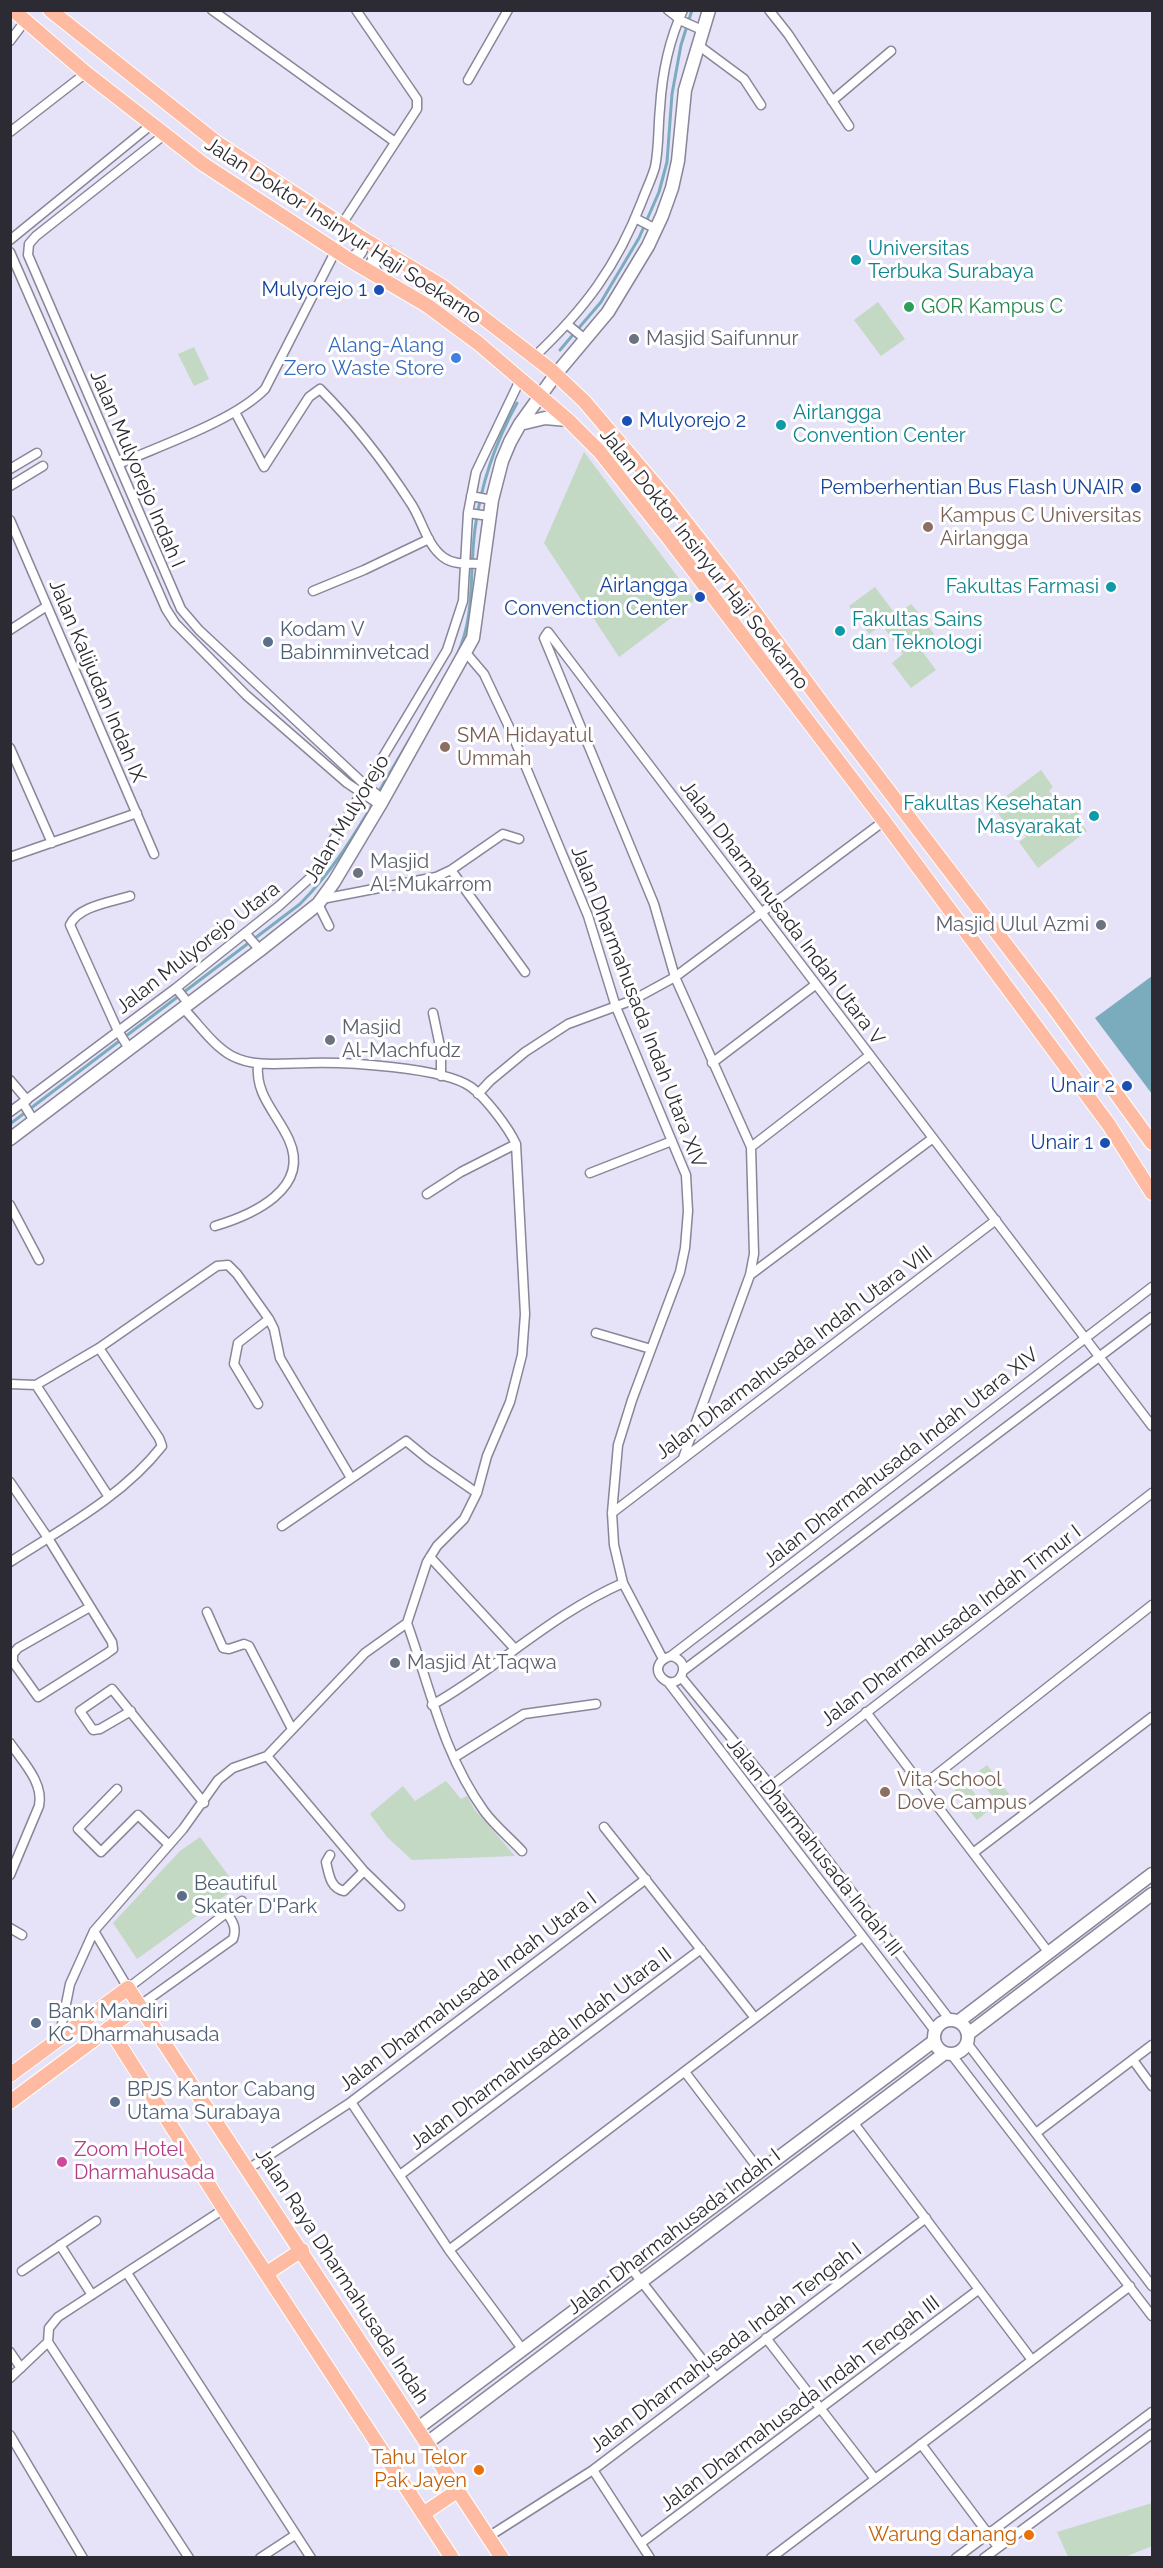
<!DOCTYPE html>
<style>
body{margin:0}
#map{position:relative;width:1163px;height:2568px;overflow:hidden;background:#e6e2f7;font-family:Raleway,sans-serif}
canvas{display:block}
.frame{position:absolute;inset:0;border:12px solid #2c2a32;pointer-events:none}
</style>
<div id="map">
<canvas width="1163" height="2568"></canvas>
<div class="frame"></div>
</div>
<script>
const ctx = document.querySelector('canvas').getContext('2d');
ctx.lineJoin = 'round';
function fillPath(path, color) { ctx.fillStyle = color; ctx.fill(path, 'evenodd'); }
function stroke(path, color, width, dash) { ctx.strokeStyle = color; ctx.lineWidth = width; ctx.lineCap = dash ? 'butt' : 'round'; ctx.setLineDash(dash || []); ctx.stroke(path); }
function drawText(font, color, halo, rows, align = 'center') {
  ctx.font = font + ' Raleway,sans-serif'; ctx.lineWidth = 6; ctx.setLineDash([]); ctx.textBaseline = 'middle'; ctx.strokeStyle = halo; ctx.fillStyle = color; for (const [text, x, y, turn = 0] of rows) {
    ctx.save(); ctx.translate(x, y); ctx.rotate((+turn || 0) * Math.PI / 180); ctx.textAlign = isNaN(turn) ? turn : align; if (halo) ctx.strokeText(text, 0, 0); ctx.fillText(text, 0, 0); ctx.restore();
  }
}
const green = new Path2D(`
 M878 302 905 339 881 356 854 320Z
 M194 347 209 379 194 386 178 354Z
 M584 452 695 600 619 657 544 543Z
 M875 587 896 615 911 604 918 612 912 617 919 628 926 623 934 634 918 646 936 670 911 688 892 663 903 654 882 625 869 634 849 606Z
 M1041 770 1053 787 1049 791 1057 801 1050 806 1056 813 1063 808 1069 815 1076 810 1079 814 1076 817 1087 831 1038 868 1019 842 1026 837 1019 827 1012 832 991 804 994 802 996 804Z
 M987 1765 1009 1794 998 1803 975 1774Z
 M446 1781 461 1799 467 1796 475 1810 515 1856 412 1860 387 1837 370 1814 403 1786 415 1801Z
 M966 1782 988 1811 977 1820 954 1791Z
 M200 1837 237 1887 137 1959 113 1923 180 1851Z
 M1152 2503V2546L1125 2557H1068L1057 2532Z`);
const water = new Path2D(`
 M1152 976V1094L1095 1018Z`);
const stream = new Path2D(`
 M560 350 601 302 639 238 659 192 667 162 672 94 681 45 692 10
 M457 655C476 615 469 572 475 529 481 483 495 443 517 403
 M378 793 411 737
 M10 1124 300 904C330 874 352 839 374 802`);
const street = new Path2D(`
 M212 10 395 142
 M668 10 682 21 702 30
 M769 10 788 34 849 126
 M10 41 25 21
 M698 45 744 79 761 105
 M468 80 508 10
 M832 101 891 51
 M10 132 86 73
 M164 135 36 236 29 244 28 255 181 609 199 630 365 785 384 800
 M635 218 656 229
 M342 224 417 109V99L356 10
 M10 240 151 125
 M10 252 166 609 175 623 246 695 347 783 380 805
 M568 325 585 339
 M534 357C585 309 617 266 642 201 646 190 652 178 655 167 659 148 658 127 660 108 662 75 669 40 683 10
 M235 412 264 467 309 397 320 389C354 423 384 462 410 502 422 519 426 544 443 557 455 566 470 563 484 564
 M119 464C161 445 234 421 265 389L336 250
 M10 469 37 453
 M10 486 43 466
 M471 496 492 500
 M468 513 489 516
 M10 520 154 854
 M313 591 364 570 429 539
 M10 630 47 606
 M467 654 484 674 510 729 588 916 616 1007 686 1175 688 1211 685 1248 680 1272 632 1400 618 1445 612 1513 614 1545 623 1583 663 1659
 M10 748 52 843
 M10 857 137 813
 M451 870 525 972
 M322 899 436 877 451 870 503 834 519 839
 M318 904 329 926
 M245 933 260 950
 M176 988 189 1004
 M183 1008C198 1023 213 1046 232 1056 255 1068 284 1063 309 1063 344 1062 443 1067 471 1087 486 1098 508 1127 516 1144L525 1314 522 1355 510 1402 487 1456 477 1493 464 1519 437 1546 427 1562 407 1623
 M433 1013 441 1051V1076
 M130 1050 118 1031 70 925C78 906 112 902 130 896
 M712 1063 815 985
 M10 1080 27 1100
 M478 1094 490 1081 525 1052 568 1024 633 1000 675 977 884 821
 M23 1103 34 1121
 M10 1112 176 988 279 906 311 877 447 650 463 601 468 513 476 472 520 380
 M751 1147 870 1055
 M590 1173 672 1141
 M427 1194 461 1172 516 1144
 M10 1205 39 1260
 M215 1226C252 1215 311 1189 289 1140 277 1113 255 1096 258 1064
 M750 1275 933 1138
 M596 1333 651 1349
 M10 1384 36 1385 99 1348 217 1266 228 1265 237 1274 269 1319 274 1329 280 1358 351 1478
 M36 1385 109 1497
 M258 1404 234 1364 238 1343 269 1319
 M683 1458 750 1275 754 1254 751 1147 675 977 654 904 544 638 548 632 1152 1426
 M10 1482 48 1538 112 1642 113 1649 106 1654 38 1697 13 1662V1654L18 1648 90 1607
 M612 1513 996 1220
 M282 1526 406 1441 428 1459 477 1493
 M430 1557 515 1649
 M10 1562C63 1528 123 1496 162 1446L159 1438 99 1348
 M207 1612 223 1648 229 1649 244 1644 249 1646 292 1729
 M407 1623C430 1687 443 1754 484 1811 494 1825 510 1838 522 1851
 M671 1656C679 1658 686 1664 682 1674 673 1697 640 1666 671 1656L1152 1287
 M684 1670 1152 1317
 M681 1677 771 1786 950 2020
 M668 1682 935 2031
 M432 1705C498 1668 552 1614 623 1583
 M131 1711 100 1729 93 1730 80 1711 112 1689 204 1803
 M866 1712 1049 1953
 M10 1743C23 1762 44 1783 39 1806L10 1875
 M267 1756 364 1871 400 1906
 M455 1757 524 1714 596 1704
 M771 1786 1152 1493
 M922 1786 1152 1605
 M117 1789 78 1829 101 1852 138 1815 169 1845
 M604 1827 755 2018
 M973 1853 1152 1717
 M330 1855 326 1862C329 1874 330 1888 344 1891L364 1871
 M10 1928 22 1935
 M94 1931 128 1988 242 1901
 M139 2006 233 1939C237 1928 233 1922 227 1913
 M59 2039 70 1984 94 1931 183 1829 218 1780 233 1768 267 1756 365 1653 407 1623
 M967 2043 1152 2286
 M951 2054 1152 2316
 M1133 2060 1152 2086
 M685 2072 760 2171
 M351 2102 449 2250 523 2350
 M853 2122 1032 2360
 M1036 2133 1152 2045
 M248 2169 351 2102 646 1879
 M400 2175 701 1949
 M60 2245 92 2295
 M449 2250 862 1937
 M631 2268 715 2376
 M22 2271 96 2221
 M127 2273 311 2558
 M766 2338 875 2479
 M48 2342 189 2558
 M48 2342 49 2328 58 2317 224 2209
 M10 2352 21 2368
 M10 2378 48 2342
 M10 2435 83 2558
 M921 2444 998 2547
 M593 2470 650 2558
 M488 2537 593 2470 926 2218
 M641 2543 978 2290
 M260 2558 295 2535
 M771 2558 1130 2286
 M956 2558 1152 2412
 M984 2558 1152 2434`);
const secondary = new Path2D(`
 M350 260C361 254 363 249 362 238
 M376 274 372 264 376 257 387 252
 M520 424 545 418 568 420
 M10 1139 260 950 318 904 334 882 380 805 473 638 492 500 502 461 510 442 520 424 556 374 608 312 648 246 662 216 672 188 678 161 685 90 709 10
 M934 2037a17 17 0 1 1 34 0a17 17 0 1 1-34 0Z
 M959 2021 1152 1874
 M968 2034 1152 1894
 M418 2428 934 2041
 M427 2443 945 2053`);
const primary = new Path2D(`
 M13 10 86 73 203 164 350 260 428 306 478 343 568 420 599 451 670 540 884 821 1109 1125 1152 1193
 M50 10 216 142 362 238 442 286 551 370 584 401 670 502 728 576 824 706 1049 1001 1152 1143
 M109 2028 224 2209 452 2558
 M10 2075 128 1988 502 2558
 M10 2102 139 2006
 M267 2273 302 2250
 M423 2514 457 2491`);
const markers = [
 [856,260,6,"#0f9aa8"],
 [379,290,6,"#1a4fb4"],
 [909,307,6,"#2e9e5b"],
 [634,339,6,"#6b7280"],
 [456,358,6,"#3f7fe0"],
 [627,421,6,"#1a4fb4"],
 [781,425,6,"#0f9aa8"],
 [1136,488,6,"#1a4fb4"],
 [928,527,6,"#8d6e63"],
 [1111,587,6,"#0f9aa8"],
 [700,597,6,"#1a4fb4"],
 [840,631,6,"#0f9aa8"],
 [268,642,6,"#5c6f8a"],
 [445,747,6,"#8d6e63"],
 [1094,816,6,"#0f9aa8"],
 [358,873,6,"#6b7280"],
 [1101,925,6,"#6b7280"],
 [330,1040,6,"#6b7280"],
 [1127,1086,6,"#1a4fb4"],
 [1105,1143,6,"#1a4fb4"],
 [395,1663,6,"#6b7280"],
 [885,1792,6,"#8d6e63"],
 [182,1896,6,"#5c6f8a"],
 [36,2023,6,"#5c6f8a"],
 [115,2102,6,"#5c6f8a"],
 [62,2162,6,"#d1479c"],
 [479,2470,6,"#e8710a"],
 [1029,2535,6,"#e8710a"]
];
const streetNames = [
 ["Jalan Doktor Insinyur Haji Soekarno",343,231,33],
 ["Jalan Mulyorejo Indah I",137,469,67],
 ["Jalan Doktor Insinyur Haji Soekarno",704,559,52],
 ["Jalan Kalijudan Indah IX",97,681,67],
 ["Jalan Mulyorejo",347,819,-59],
 ["Jalan Dharmahusada Indah Utara V",782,913,53],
 ["Jalan Mulyorejo Utara",198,948,-38],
 ["Jalan Dharmahusada Indah Utara XIV",638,1007,69],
 ["Jalan Dharmahusada Indah Utara VIII",794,1353,-37],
 ["Jalan Dharmahusada Indah Utara XIV",901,1458,-38],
 ["Jalan Dharmahusada Indah Timur I",951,1626,-37],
 ["Jalan Dharmahusada Indah III",814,1847,52],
 ["Jalan Dharmahusada Indah Utara I",468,1992,-37],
 ["Jalan Dharmahusada Indah Utara II",541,2049,-37],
 ["Jalan Dharmahusada Indah I",674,2232,-37],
 ["Jalan Raya Dharmahusada Indah",342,2276,57],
 ["Jalan Dharmahusada Indah Tengah I",726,2348,-37],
 ["Jalan Dharmahusada Indah Tengah III",800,2404,-37]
];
const cultureNames = [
 ["Universitas",868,249],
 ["Terbuka Surabaya",868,272],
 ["Airlangga",793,413],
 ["Convention Center",793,436],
 ["Fakultas Farmasi",1099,587,"right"],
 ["Fakultas Sains",852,620],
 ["dan Teknologi",852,643],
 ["Fakultas Kesehatan",1082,804,"right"],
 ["Masyarakat",1082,827,"right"]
];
const transitNames = [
 ["Mulyorejo 1",367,290],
 ["Mulyorejo 2",639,421,"left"],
 ["Pemberhentian Bus Flash UNAIR",1124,488],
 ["Airlangga",688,586],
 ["Convenction Center",688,609],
 ["Unair 2",1115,1086],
 ["Unair 1",1093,1143]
];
const leisureNames = [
 ["GOR Kampus C",921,307]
];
const worshipNames = [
 ["Masjid Saifunnur",646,339],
 ["Masjid",370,862],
 ["Al-Mukarrom",370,885],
 ["Masjid Ulul Azmi",1089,925,"right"],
 ["Masjid",342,1028],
 ["Al-Machfudz",342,1051],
 ["Masjid At Taqwa",407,1663]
];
const shopNames = [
 ["Alang-Alang",444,346],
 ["Zero Waste Store",444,369]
];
const educationNames = [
 ["Kampus C Universitas",940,516],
 ["Airlangga",940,539],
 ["SMA Hidayatul",457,736],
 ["Ummah",457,759],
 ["Vita School",897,1780],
 ["Dove Campus",897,1803]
];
const serviceNames = [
 ["Kodam V",280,630],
 ["Babinminvetcad",280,653],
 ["Beautiful",194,1884],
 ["Skater D'Park",194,1907],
 ["Bank Mandiri",48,2012],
 ["KC Dharmahusada",48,2035],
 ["BPJS Kantor Cabang",127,2090],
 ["Utama Surabaya",127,2113]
];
const hotelNames = [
 ["Zoom Hotel",74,2150],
 ["Dharmahusada",74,2173]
];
const foodNames = [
 ["Tahu Telor",467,2458],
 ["Pak Jayen",467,2481],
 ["Warung danang",1017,2535]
];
fillPath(green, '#c3d9c3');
fillPath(water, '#7bacbe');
stroke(stream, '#7bacbe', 3);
stroke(street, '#8a8699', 11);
stroke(secondary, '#8a8699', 15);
stroke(primary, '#fff', 16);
stroke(street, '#fff', 8);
stroke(secondary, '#fff', 12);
stroke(primary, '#febba2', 14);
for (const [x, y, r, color] of markers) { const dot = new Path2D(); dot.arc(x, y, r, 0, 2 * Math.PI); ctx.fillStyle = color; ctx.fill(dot); stroke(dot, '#fff', 2); }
drawText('20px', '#2c2a32', '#fff', streetNames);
drawText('20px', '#0d838f', '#fff', cultureNames, 'left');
drawText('20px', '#164399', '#fff', transitNames, 'right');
drawText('20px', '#27864d', '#fff', leisureNames, 'left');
drawText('20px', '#5b616d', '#fff', worshipNames, 'left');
drawText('20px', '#366cbe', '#fff', shopNames, 'right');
drawText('20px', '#785e54', '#fff', educationNames, 'left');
drawText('20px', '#4e5e75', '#fff', serviceNames, 'left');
drawText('20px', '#b23c85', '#fff', hotelNames, 'left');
drawText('20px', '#c56008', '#fff', foodNames, 'right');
</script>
